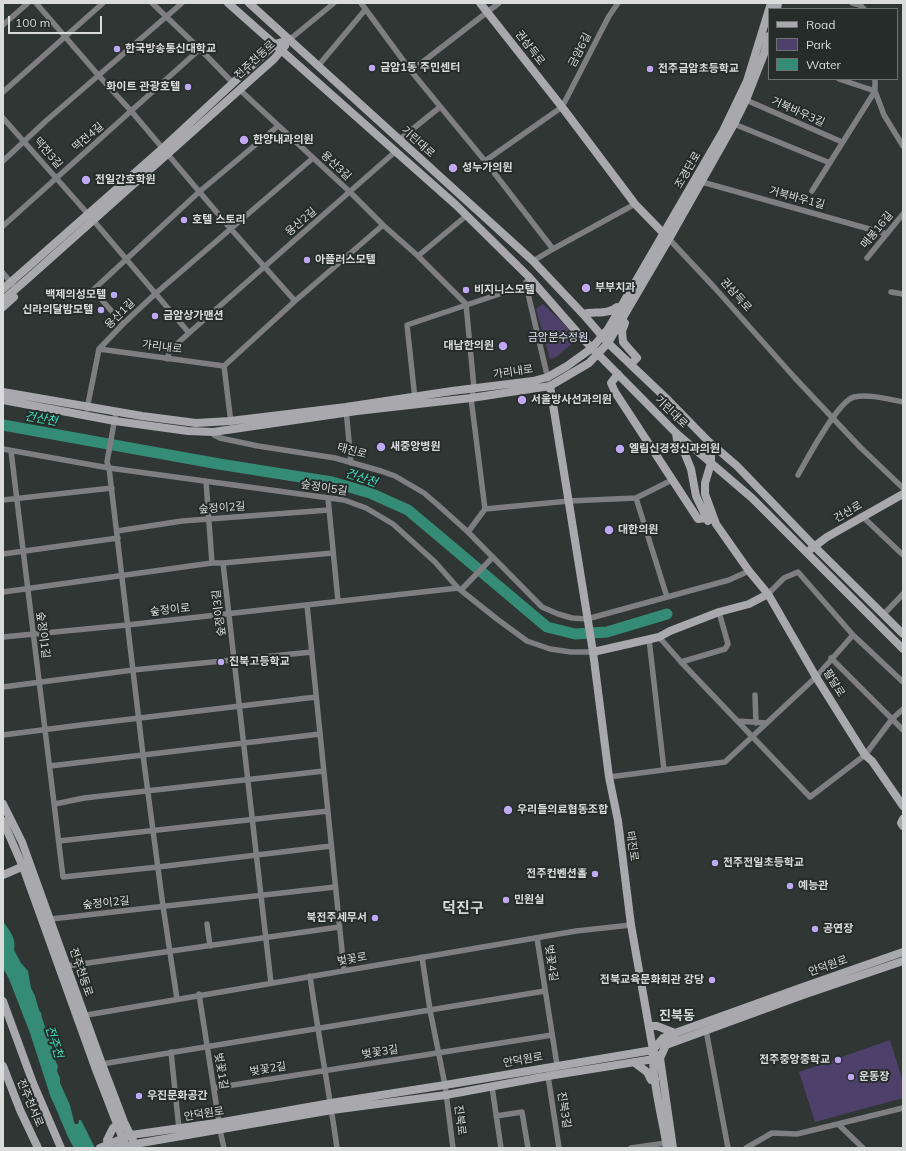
<!DOCTYPE html>
<meta charset="utf-8">
<style>
body{margin:0}
#map{position:relative;width:906px;height:1151px;overflow:hidden;background:#303634;font-family:Mulish,sans-serif}
canvas{display:block}
.frame{position:absolute;inset:0;border:4px solid #d9dcdb;pointer-events:none}
.legend{position:absolute;left:768px;top:8px;width:130px;height:72px;box-sizing:border-box;background:#262c2a;border:1px solid #6e7271;margin:0;padding:5px 7px;list-style:none;font-size:12px;color:#d9dcdb}
.legend li{display:flex;align-items:center;gap:8px;height:20px}
.legend b{width:20px;border:1px solid #6e7271}
.scale{position:absolute;left:8px;top:16px;width:94px;height:18px;box-sizing:border-box;border:2px solid #d9dcdb;border-top:0;padding-left:5px;font-size:12px;line-height:14px;white-space:nowrap;color:#d9dcdb;-webkit-text-stroke:3px #262c2a;paint-order:stroke}
</style>
<div id="map">
<canvas width="906" height="1151"></canvas>
<div class="frame"></div>
<ul class="legend">
<li><b style="height:5px;background:#a9a8ac"></b>Road</li>
<li><b style="height:11px;background:#4d406b"></b>Park</li>
<li><b style="height:11px;background:#348b76"></b>Water</li>
</ul>
<div class="scale">100 m</div>
</div>
<script>
const ctx = document.querySelector('canvas').getContext('2d');
ctx.lineJoin = 'round';
function fillPath(path, color) { ctx.fillStyle = color; ctx.fill(path, 'evenodd'); }
function stroke(path, color, width, dash) { ctx.strokeStyle = color; ctx.lineWidth = width; ctx.lineCap = dash ? 'butt' : 'round'; ctx.setLineDash(dash || []); ctx.stroke(path); }
function drawText(font, color, halo, rows, align = 'center') {
  ctx.font = font + ' Mulish,"Noto Sans KR",sans-serif'; ctx.lineWidth = 4; ctx.setLineDash([]); ctx.textBaseline = 'middle'; ctx.strokeStyle = halo; ctx.fillStyle = color; for (const [text, x, y, turn = 0] of rows) {
    ctx.save(); ctx.translate(x, y); ctx.rotate((+turn || 0) * Math.PI / 180); ctx.textAlign = isNaN(turn) ? turn : align; if (halo) ctx.strokeText(text, 0, 0); ctx.fillText(text, 0, 0); ctx.restore();
  }
}
const green = new Path2D(`
 M543 304 567 327 575 341 556 357 550 359 536 309Z
 M890 1040 903 1082V1098L815 1122 799 1072Z`);
const water = new Path2D(`
 M3 921C9 930 17 939 14 950L21 963 28 971 31 988 35 996 39 1010 41 1013 42 1018 55 1056V1060L58 1066 57 1071 60 1078V1083L70 1105 74 1122 75 1124H78L79 1120H81L95 1148H74L68 1137 54 1104 51 1098 30 1033 9 979 3 968Z`);
const river = new Path2D(`
 M3 425 219 464 332 482 370 493 408 510 547 627 575 634 607 632 667 614`);
const street = new Path2D(`
 M36 3 99 76 132 112 230 228 295 301
 M152 3 200 49 233 83
 M361 3 411 71 485 161 553 249
 M852 3 860 5 864 9
 M3 25 28 3
 M289 40 334 3
 M318 66 365 10
 M411 71 499 3
 M875 79V91L884 115 903 146
 M240 90 350 192 383 225 418 256 466 304 474 388 471 398 485 509
 M3 92 103 3
 M746 100 842 142
 M3 118 88 214
 M734 124 830 163
 M399 140 440 107
 M3 161 47 120 182 3
 M485 161 562 107 609 16 618 3
 M702 182 887 234
 M812 191 875 91 839 79
 M93 220 189 333
 M3 226 200 49
 M669 239 714 287 795 378
 M418 256 466 216
 M867 258 903 214
 M533 261 553 249 635 204
 M3 273 13 285
 M526 282V285L548 379
 M891 292 903 294
 M123 324 93 290 199 192 278 126
 M99 349 123 324 155 294 313 158
 M167 359 170 350 189 333 396 151
 M224 366 295 301 383 225
 M415 399 407 325 526 285
 M87 409 99 349 224 366 231 423
 M346 409 351 463
 M116 412 107 462 109 468 143 755 163 906 177 999
 M213 432 214 435 220 438 258 446 335 458 381 471 395 476 424 493 438 505 468 532 542 607 558 614 572 618 587 619 729 580 749 571
 M860 447 903 488
 M3 449 109 468 344 500 366 508 393 524 435 562 458 588 497 619 527 641 550 649 571 652H593
 M11 451 63 877 158 867 331 846
 M798 475C807 459 838 401 854 397 870 394 887 399 903 402
 M206 481 212 563
 M328 498 338 601
 M636 498 667 597
 M3 500 112 488
 M862 516 903 555
 M117 531 182 521 329 510
 M468 532 485 509 569 501 636 498 672 480
 M3 554 118 538
 M223 563 271 983
 M461 590 493 557
 M3 592 212 563H223L333 553
 M768 594 784 578 798 572 853 635 903 682
 M307 605 344 970
 M884 614 903 594
 M3 637 127 625 458 588
 M659 637 681 662 810 797 865 755 892 719 903 709
 M649 639 664 770
 M831 658 903 730
 M681 662 725 649 728 644 719 612
 M3 687 133 670 312 652
 M755 695 756 723
 M738 721 766 723
 M3 735 81 725 316 697
 M50 766 320 734
 M609 777 725 762 816 677 853 635
 M55 804 84 798 324 771
 M59 841 328 811
 M51 919 335 887
 M207 924 210 946
 M537 938 557 1065
 M422 957 430 1010 445 1085 453 1148
 M67 966 339 927
 M310 976C318 1034 329 1090 337 1148
 M199 994 219 1122
 M81 1016 576 931 631 925
 M706 1030 728 1148
 M171 1052 179 1129
 M102 1064 545 991
 M548 1076 559 1148
 M492 1087 501 1148
 M214 1088 552 1035
 M496 1116 522 1112 528 1148
 M838 1124 863 1148
 M220 1130 224 1148
 M631 1148 666 1143
 M746 1148 772 1133 797 1134 903 1108`);
const secondary = new Path2D(`
 M228 3 456 205 528 276 583 339 676 433 752 498 903 649
 M249 3 533 261 583 314 608 343 668 400 708 441 737 466 814 546 903 634
 M480 3 562 107 635 204 667 237
 M777 9 778 3
 M3 289 163 148 275 44 289 40
 M3 300 25 281 274 59 285 46
 M3 307 14 297
 M583 314C594 311 608 315 617 307L620 309
 M621 318 625 323 622 331 623 342 637 358 631 364
 M618 374 611 383 615 392 698 519 706 518
 M550 386 593 652 609 777 618 821 631 925 653 1050C652 1082 662 1116 667 1148
 M3 392 142 416 196 423 230 421 346 407 452 391 533 381 548 377 567 366 592 348 608 329 723 131 747 81 771 3
 M3 400 115 421 188 431 213 432 357 411 471 398 550 386 589 363 608 343 669 239 734 124 746 100 764 54 769 36
 M676 433 677 440 685 454 691 469 696 496 708 521
 M708 441 711 453V463L705 483V494L716 524 749 571 768 594 816 677 865 755 872 761 903 806
 M811 549 827 537 903 494
 M593 652 659 637 670 631 719 612 749 604 768 594
 M3 804 22 842 102 1064 124 1122 133 1140
 M903 819 901 823 903 826
 M3 821 23 867 95 1067 124 1142
 M3 875 26 865
 M3 1001 33 1083 61 1148
 M649 1026H657L675 1033
 M657 1055 660 1058 673 1148
 M635 1063 647 1072 651 1080 655 1079
 M3 1066 20 1110 38 1148
 M108 1144 107 1140 113 1128 117 1125
 M100 1148 131 1135 223 1122 331 1103 445 1085 653 1050 663 1038 675 1033 800 988 903 952
 M118 1148 135 1144 332 1110 446 1095 548 1076 660 1058 666 1045 803 995 903 961`);
const streetBridge = new Path2D(`
 M795 378 860 447`);
const markers = [
 [117,49,4,"#bfa9f4"],
 [372,68,4,"#bfa9f4"],
 [650,69,4,"#bfa9f4"],
 [188,87,4,"#bfa9f4"],
 [244,140,5,"#bfa9f4"],
 [453,168,5,"#bfa9f4"],
 [86,180,5,"#bfa9f4"],
 [184,220,4,"#bfa9f4"],
 [307,260,4,"#bfa9f4"],
 [586,288,5,"#bfa9f4"],
 [466,290,4,"#bfa9f4"],
 [114,295,4,"#bfa9f4"],
 [101,310,4,"#bfa9f4"],
 [155,316,4,"#bfa9f4"],
 [503,346,5,"#bfa9f4"],
 [522,400,5,"#bfa9f4"],
 [381,447,5,"#bfa9f4"],
 [620,449,5,"#bfa9f4"],
 [609,530,5,"#bfa9f4"],
 [221,662,4,"#bfa9f4"],
 [508,810,5,"#bfa9f4"],
 [715,863,4,"#bfa9f4"],
 [595,874,4,"#bfa9f4"],
 [790,886,4,"#bfa9f4"],
 [506,900,4,"#bfa9f4"],
 [375,918,4,"#bfa9f4"],
 [815,929,4,"#bfa9f4"],
 [712,980,4,"#bfa9f4"],
 [838,1060,4,"#bfa9f4"],
 [851,1077,4,"#bfa9f4"],
 [139,1096,4,"#bfa9f4"]
];
const streetNames = [
 ["권삼득로",530,48,52],
 ["금암6길",580,50,-63],
 ["전주천동로",255,60,-43],
 ["거북바우3길",798,112,24],
 ["떡전4길",88,137,-41],
 ["기린대로",418,142,42],
 ["떡전3길",48,153,49],
 ["용산3길",336,166,43],
 ["조경단로",688,170,-60],
 ["거북바우1길",797,198,15],
 ["용산2길",301,222,-41],
 ["매봉16길",877,230,-51],
 ["권삼득로",736,295,48],
 ["용산1길",120,314,-45],
 ["가리내로",162,347,7],
 ["가리내로",513,372,-8],
 ["기린대로",671,412,44],
 ["태진로",352,451,15],
 ["숲정이5길",324,488,9],
 ["숲정이2길",222,508,-4],
 ["건산로",848,512,-30],
 ["숲정이로",170,610,-6],
 ["숲정이3길",219,613,-97],
 ["숲정이1길",43,635,83],
 ["팔달로",834,683,58],
 ["태진로",632,846,82],
 ["숲정이2길",106,903,-6],
 ["벚꽃로",352,959,-10],
 ["벚꽃4길",551,963,82],
 ["안덕원로",828,966,-19],
 ["전주천동로",81,972,71],
 ["벚꽃3길",380,1052,-9],
 ["안덕원로",523,1060,-10],
 ["벚꽃2길",268,1069,-9],
 ["벚꽃1길",221,1071,81],
 ["전주천서로",30,1103,67],
 ["진북3길",564,1110,81],
 ["안덕원로",204,1114,-9],
 ["진북로",460,1120,83]
];
const poiNames = [
 ["한국방송통신대학교",125,49],
 ["금암1동 주민센터",380,68],
 ["전주금암초등학교",658,69],
 ["화이트 관광호텔",180,87,"right"],
 ["한양내과의원",253,140],
 ["성누가의원",462,168],
 ["전일간호학원",95,180],
 ["호텔 스토리",192,220],
 ["아플러스모텔",315,260],
 ["부부치과",595,288],
 ["비지니스모텔",474,290],
 ["백제의성모텔",106,295,"right"],
 ["신라의달밤모텔",93,310,"right"],
 ["금암상가맨션",163,316],
 ["대남한의원",494,346,"right"],
 ["서울방사선과의원",531,400],
 ["새중앙병원",390,447],
 ["엘림신경정신과의원",629,449],
 ["대한의원",618,530],
 ["진북고등학교",229,662],
 ["우리들의료협동조합",517,810],
 ["전주전일초등학교",723,863],
 ["전주컨벤션홀",587,874,"right"],
 ["예능관",798,886],
 ["민원실",514,900],
 ["북전주세무서",367,918,"right"],
 ["공연장",823,929],
 ["전북교육문화회관 강당",704,980,"right"],
 ["전주중앙중학교",830,1060,"right"],
 ["운동장",859,1077],
 ["우진문화공간",147,1096]
];
const parkNames = [
 ["금암분수정원",558,338]
];
const waterNames = [
 ["건산천",41,419,10],
 ["건산천",361,478,18],
 ["전주천",54,1042,72]
];
const quarterNames = [
 ["진북동",677,1016]
];
const districtNames = [
 ["덕진구",463,908]
];
fillPath(green, '#4d406b');
fillPath(water, '#348b76');
stroke(river, '#348b76', 11);
stroke(street, '#7f7f81', 5.5);
stroke(secondary, '#a9a8ac', 8);
stroke(streetBridge, '#7f7f81', 5.5);
for (const [x, y, r, color] of markers) { const dot = new Path2D(); dot.arc(x, y, r, 0, 2 * Math.PI); ctx.fillStyle = color; ctx.fill(dot); stroke(dot, '#262c2a', 1.5); }
drawText('11px', '#d9dcdb', '#262c2a', streetNames);
drawText('bold 11px', '#d9dcdb', '#262c2a', poiNames, 'left');
drawText('11px', '#e5e0f5', '#262c2a', parkNames);
drawText('italic 12px', '#3ee3bf', '#262c2a', waterNames);
drawText('bold 13px', '#d3dad8', '#262c2a', quarterNames);
drawText('bold 15px', '#d3dad8', '#262c2a', districtNames);
</script>
